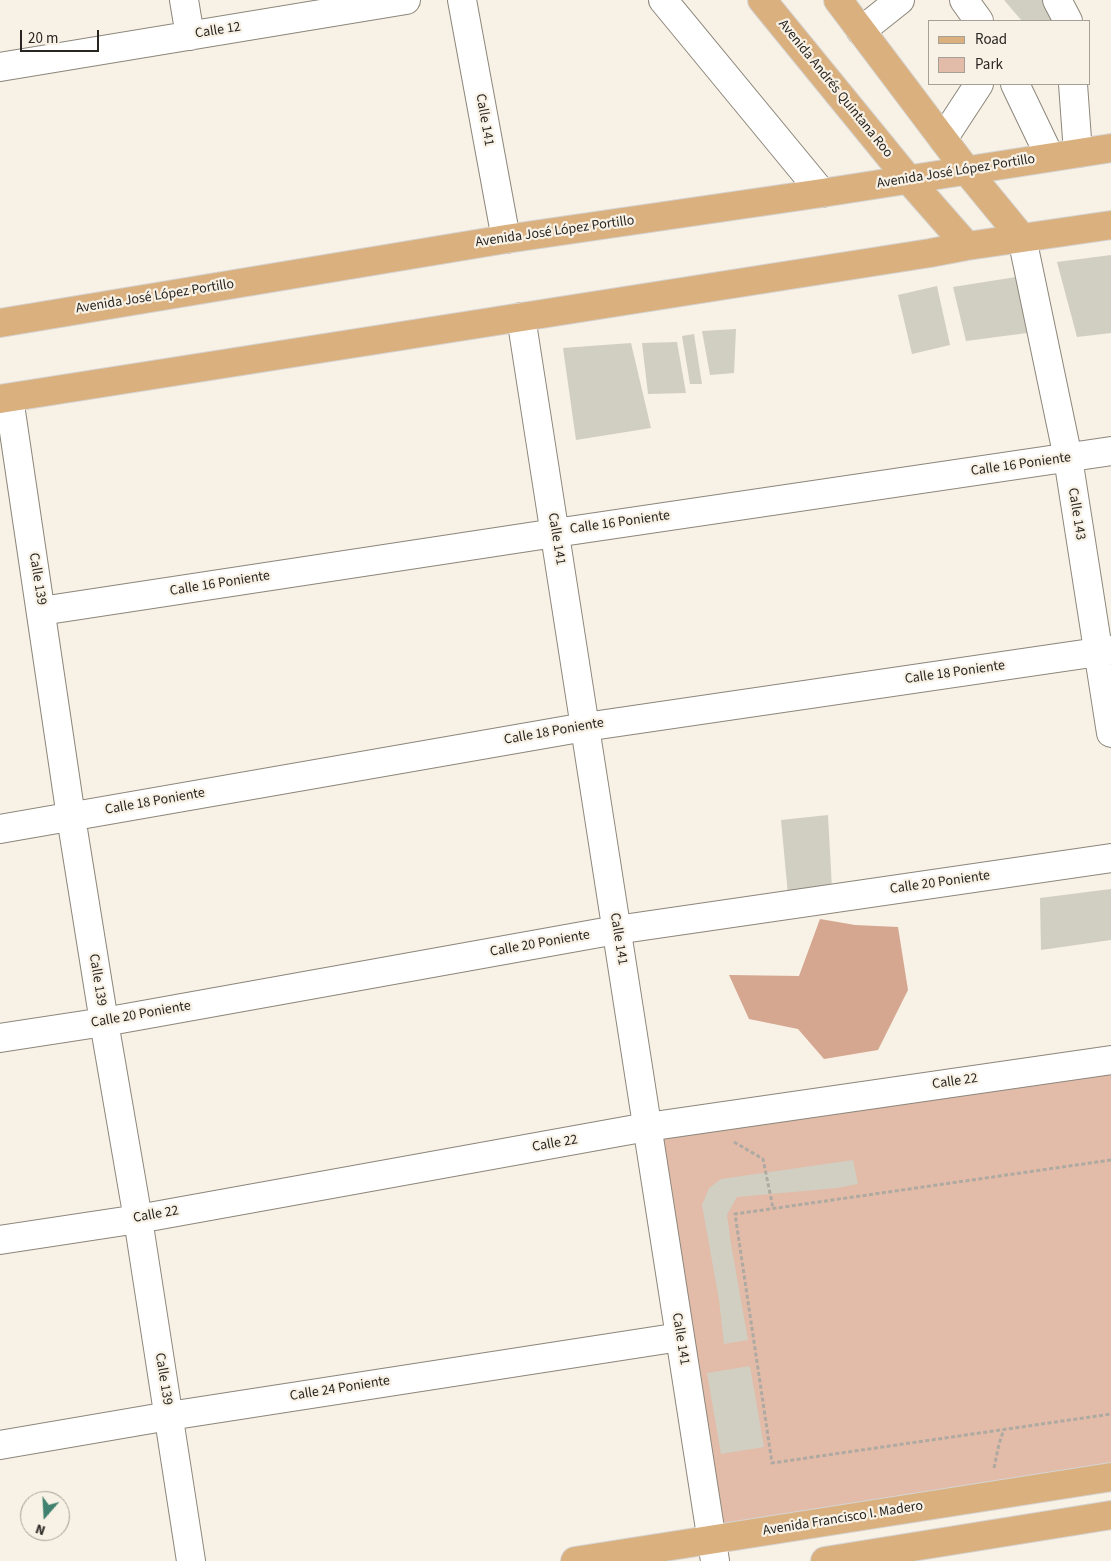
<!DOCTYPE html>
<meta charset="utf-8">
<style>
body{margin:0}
#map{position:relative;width:1111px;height:1561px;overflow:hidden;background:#f8f1e5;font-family:"Source Sans 3",sans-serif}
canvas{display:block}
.legend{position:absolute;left:928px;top:20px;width:162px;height:65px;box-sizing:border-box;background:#f8f1e5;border:1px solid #a5a097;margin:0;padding:6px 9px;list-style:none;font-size:15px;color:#292622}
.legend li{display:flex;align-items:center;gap:10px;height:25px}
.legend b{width:25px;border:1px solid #a5a097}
.north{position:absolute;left:20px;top:1491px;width:50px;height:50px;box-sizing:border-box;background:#f8f1e5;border:1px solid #a5a097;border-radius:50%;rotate:199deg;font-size:14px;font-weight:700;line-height:20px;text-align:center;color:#292622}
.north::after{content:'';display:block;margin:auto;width:18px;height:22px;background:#41816f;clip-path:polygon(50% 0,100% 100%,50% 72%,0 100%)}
.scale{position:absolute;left:20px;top:30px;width:79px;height:22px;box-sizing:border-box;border:2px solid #292622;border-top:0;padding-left:6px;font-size:15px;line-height:18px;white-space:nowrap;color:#292622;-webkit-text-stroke:4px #f8f1e5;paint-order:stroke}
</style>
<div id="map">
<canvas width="1111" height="1561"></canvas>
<ul class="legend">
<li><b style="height:6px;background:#dab07f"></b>Road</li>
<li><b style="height:14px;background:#e2bba9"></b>Park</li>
</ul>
<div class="north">N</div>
<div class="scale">20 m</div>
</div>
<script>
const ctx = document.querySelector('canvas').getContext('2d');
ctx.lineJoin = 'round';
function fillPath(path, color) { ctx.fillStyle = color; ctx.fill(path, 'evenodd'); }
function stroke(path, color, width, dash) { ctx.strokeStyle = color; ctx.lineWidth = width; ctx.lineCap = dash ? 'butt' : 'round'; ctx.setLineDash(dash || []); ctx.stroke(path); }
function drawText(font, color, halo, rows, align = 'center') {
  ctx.font = font + ' "Source Sans 3",sans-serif'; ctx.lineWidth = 4.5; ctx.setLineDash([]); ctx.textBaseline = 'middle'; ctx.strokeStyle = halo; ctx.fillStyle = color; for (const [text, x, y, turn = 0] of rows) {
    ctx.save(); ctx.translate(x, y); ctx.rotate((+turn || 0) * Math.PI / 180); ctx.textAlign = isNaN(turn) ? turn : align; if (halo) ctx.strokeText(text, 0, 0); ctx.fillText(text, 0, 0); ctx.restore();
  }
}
const green = new Path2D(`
 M1111 1060V1477L711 1539 647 1127Z`);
const forest = new Path2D(`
 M820 919 855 925 898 927 908 990 878 1050 824 1059 798 1029 749 1019 729 975 799 976Z`);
const building = new Path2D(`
 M1004 0H1049L1067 21H1022Z
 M1111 255V333L1077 337 1057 262Z
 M1016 277 1027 333 966 341 953 287Z
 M937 286 950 345 912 354 898 295Z
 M736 329 734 373 710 375 702 331Z
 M694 334 702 384H690L682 336Z
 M677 342 686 393 648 394 642 343Z
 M631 343 651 428 576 440 563 348Z
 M828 815 832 889 788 895 781 820Z
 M1111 889V940L1041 950 1040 898Z
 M853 1160 858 1184 837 1188 737 1197 727 1215 731 1244 748 1340 724 1344 719 1300 702 1205 709 1188 721 1179Z
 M750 1366 764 1447 721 1454 707 1373Z`);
const path = new Path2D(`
 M734 1142 763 1159 773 1208
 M1111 1160 735 1214 772 1463 1111 1414
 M994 1468 999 1444 1004 1429`);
const minor = new Path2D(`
 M184 0 190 36
 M462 0 506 239
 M663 0 822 193
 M964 0 979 21
 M1057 0 1068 21
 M861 31 900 0
 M0 67 406 0
 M1015 84 1050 157
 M1073 84 1078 153
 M943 139 979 84
 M1022 238 1068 458 1111 733
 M521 317 715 1561
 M9 398 71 817 104 1022 138 1219 191 1561
 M41 611 555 533 1111 451
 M0 829 585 727 1111 650
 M0 1038 104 1022 616 930 1111 858
 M0 1240 138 1219 647 1127 1111 1060
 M0 1445 169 1416 680 1337`);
const major = new Path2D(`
 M762 0 909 180 967 246
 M838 0 967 171 1022 238
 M0 323 506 239 822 193 1111 148
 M0 399 930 253 967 246 1111 225
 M575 1561 1111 1477
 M825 1561 1111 1515`);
const streetNames = [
 ["Calle 12",218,31,-9],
 ["Avenida Andrés Quintana Roo",835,89,51],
 ["Calle 141",484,120,80],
 ["Avenida José López Portillo",956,172,-9],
 ["Avenida José López Portillo",555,232,-8],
 ["Avenida José López Portillo",155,297,-9],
 ["Calle 16 Poniente",1021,465,-8],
 ["Calle 143",1076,514,81],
 ["Calle 16 Poniente",620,523,-8],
 ["Calle 141",556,539,81],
 ["Calle 139",37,579,81],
 ["Calle 16 Poniente",220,584,-9],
 ["Calle 18 Poniente",955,673,-8],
 ["Calle 18 Poniente",554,732,-10],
 ["Calle 18 Poniente",155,802,-10],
 ["Calle 20 Poniente",940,883,-8],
 ["Calle 141",618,939,81],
 ["Calle 20 Poniente",540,944,-10],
 ["Calle 139",97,980,81],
 ["Calle 20 Poniente",141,1015,-10],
 ["Calle 22",955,1082,-8],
 ["Calle 22",555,1144,-10],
 ["Calle 22",156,1215,-10],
 ["Calle 141",680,1339,81],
 ["Calle 139",163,1379,81],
 ["Calle 24 Poniente",340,1389,-9],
 ["Avenida Francisco I. Madero",843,1519,-9]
];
fillPath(green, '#e2bba9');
fillPath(forest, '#d5a690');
fillPath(building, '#d1cfc2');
stroke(minor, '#8c867b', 30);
stroke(major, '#d4d4d3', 30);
stroke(path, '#afaaa1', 3, [4, 2.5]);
stroke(minor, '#fff', 28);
stroke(major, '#dab07f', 28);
drawText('14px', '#292622', '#f8f1e5', streetNames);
</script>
